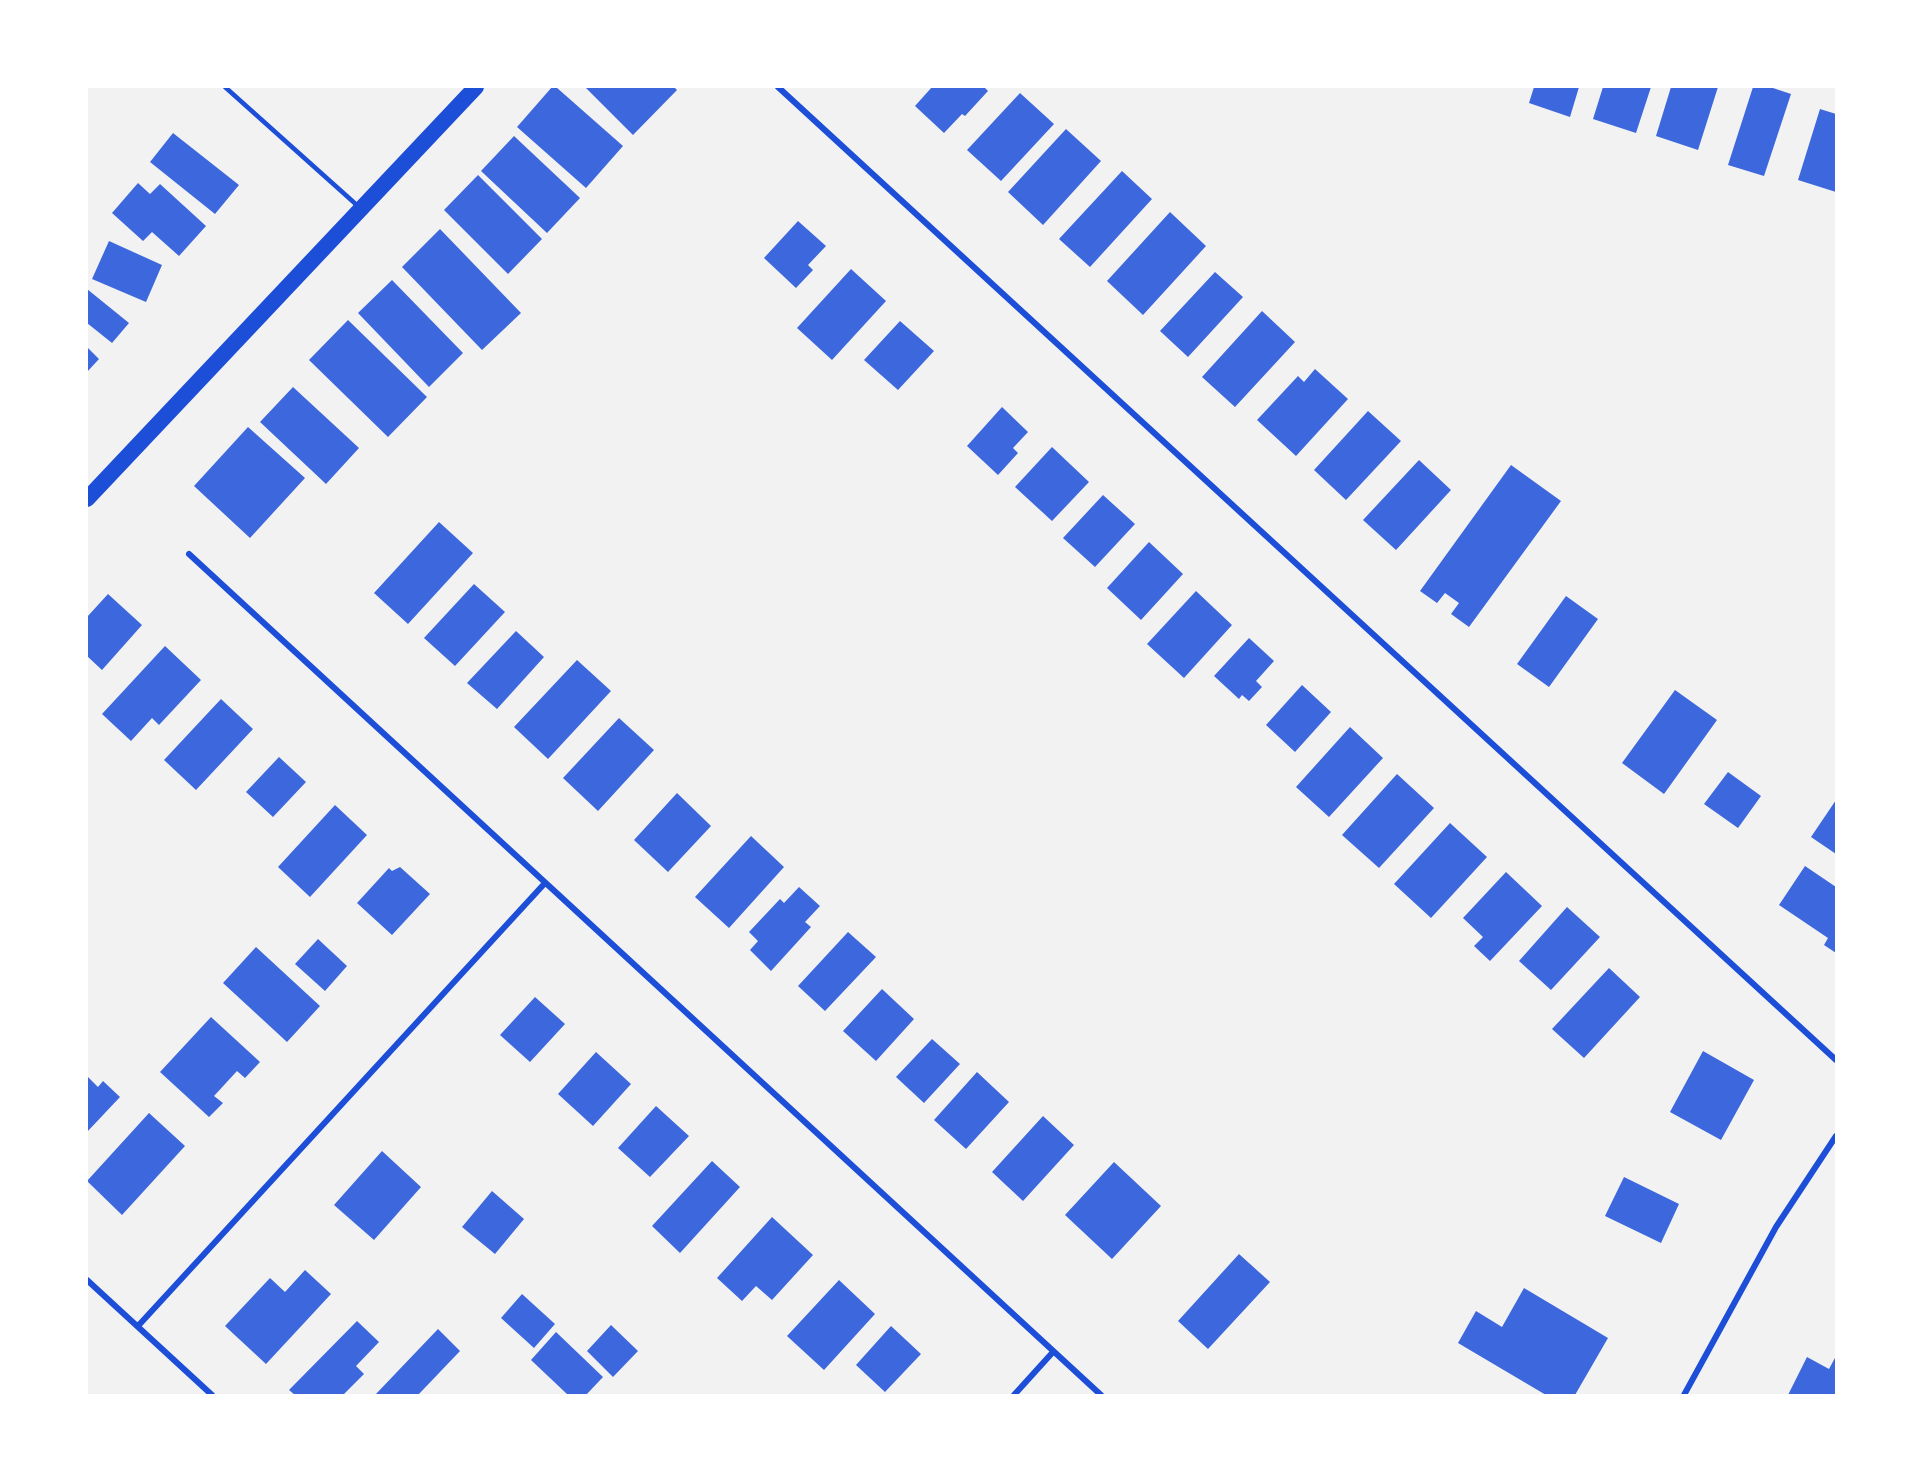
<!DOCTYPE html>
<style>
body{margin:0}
#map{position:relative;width:1923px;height:1482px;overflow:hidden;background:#f2f2f2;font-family:"Source Sans 3",sans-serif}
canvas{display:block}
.frame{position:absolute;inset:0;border:88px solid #fff;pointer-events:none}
</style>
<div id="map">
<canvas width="1923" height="1482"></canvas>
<div class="frame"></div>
</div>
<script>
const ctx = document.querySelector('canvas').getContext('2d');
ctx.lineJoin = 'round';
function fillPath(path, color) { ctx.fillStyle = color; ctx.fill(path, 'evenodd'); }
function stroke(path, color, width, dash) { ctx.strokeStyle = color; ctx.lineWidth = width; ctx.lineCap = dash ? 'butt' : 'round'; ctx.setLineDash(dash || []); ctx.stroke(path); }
const building = new Path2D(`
 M552 87H556L623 146 586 188 517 127Z
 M585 87H674L677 90 633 135Z
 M932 87H984L988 91 965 116 962 114 944 133 915 106Z
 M1534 87H1579L1570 117 1529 103Z
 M1603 87H1651L1636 133 1593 119Z
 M1671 87H1718L1698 150 1656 136Z
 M1753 87H1770L1791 94 1764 176 1728 165Z
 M1020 93 1054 124 1001 181 967 150Z
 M1820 109 1836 114V192L1798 180Z
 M1066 129 1101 161 1043 225 1008 192Z
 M173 133 239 185 215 214 150 162Z
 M514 136 580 198 547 233 481 171Z
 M1122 171 1152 199 1090 267 1059 239Z
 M478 175 542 239 508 274 444 210Z
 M138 183 150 194 160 184 206 226 179 256 152 232 143 241 112 213Z
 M1170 212 1206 246 1143 315 1107 281Z
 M798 221 826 246 808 265 813 270 796 288 764 258Z
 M440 229 521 313 482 350 402 267Z
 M109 241 162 265 146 302 92 279Z
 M851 269 886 301 832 360 797 328Z
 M1215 272 1243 297 1188 357 1160 331Z
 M392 280 463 353 429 387 358 313Z
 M87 289 129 323 112 343 87 323Z
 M1262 311 1295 342 1235 407 1202 377Z
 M348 320 427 397 388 437 309 360Z
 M900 321 934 351 898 390 864 360Z
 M87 347 99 359 87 372Z
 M1315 369 1348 399 1296 456 1257 420 1298 376 1304 382Z
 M293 387 359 448 326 484 260 422Z
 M1002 407 1028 432 1013 448 1018 453 998 475 967 446Z
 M1368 411 1401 441 1346 500 1314 470Z
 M248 427 305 478 250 538 194 486Z
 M1052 447 1089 482 1052 521 1015 487Z
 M1419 460 1451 490 1396 550 1363 520Z
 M1511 465 1561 501 1469 627 1451 614 1459 603 1445 593 1437 603 1420 591Z
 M1103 495 1135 524 1095 567 1063 538Z
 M439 522 473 553 408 624 374 593Z
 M1149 542 1183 574 1141 620 1107 588Z
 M474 584 505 612 455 666 424 638Z
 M1196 591 1232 625 1184 678 1147 644Z
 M108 594 142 625 102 670 87 656V617Z
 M1566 596 1598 619 1549 687 1517 664Z
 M516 631 544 657 497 709 467 683Z
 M1249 638 1274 661 1256 681 1262 687 1249 701 1242 695 1239 699 1214 676Z
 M165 646 201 680 159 725 152 718 131 741 102 714Z
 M577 660 611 691 548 759 514 727Z
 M1302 685 1331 712 1295 752 1266 725Z
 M1675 690 1717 720 1664 794 1622 763Z
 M221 699 253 729 196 790 164 760Z
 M619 718 654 750 598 811 563 778Z
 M1350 727 1383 758 1329 817 1296 787Z
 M279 757 306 782 273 817 246 792Z
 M1728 772 1761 796 1738 828 1704 804Z
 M1397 774 1434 808 1379 868 1342 835Z
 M677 793 711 826 668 872 634 840Z
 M1836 800V854L1811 837Z
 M335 805 367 835 310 897 278 867Z
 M1450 823 1487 857 1431 918 1394 884Z
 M751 836 784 867 729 928 695 897Z
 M1805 866 1836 887V953L1824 945 1828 938 1779 905Z
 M400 867 430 894 392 935 357 903 389 868 392 871Z
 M1506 872 1542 906 1490 961 1474 946 1483 937 1463 918Z
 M799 887 820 906 805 922 811 927 771 971 750 950 758 941 749 932 780 899 784 903Z
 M1567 907 1600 937 1551 990 1519 961Z
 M848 932 876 957 825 1011 798 986Z
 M318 939 347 966 325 991 295 964Z
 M256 947 320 1006 287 1042 223 983Z
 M1609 968 1640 997 1584 1058 1552 1029Z
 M882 989 914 1019 876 1061 843 1031Z
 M535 997 565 1024 530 1062 500 1035Z
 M211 1017 260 1062 245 1078 237 1071 214 1096 223 1103 209 1117 160 1072Z
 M932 1039 960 1064 924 1103 896 1077Z
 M1703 1051 1754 1080 1721 1140 1670 1112Z
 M596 1052 631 1084 593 1126 558 1094Z
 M977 1072 1009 1102 966 1149 934 1120Z
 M87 1076 98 1087 103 1081 120 1097 87 1132Z
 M656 1106 689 1136 650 1177 618 1148Z
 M149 1113 185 1146 122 1215 87 1181Z
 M1043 1116 1074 1145 1023 1201 992 1172Z
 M382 1151 421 1187 374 1240 334 1205Z
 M712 1161 740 1187 680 1253 652 1226Z
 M1114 1162 1161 1206 1112 1259 1065 1215Z
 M1624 1177 1679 1204 1661 1243 1605 1216Z
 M492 1191 524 1219 495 1254 462 1227Z
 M772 1217 813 1255 772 1300 756 1286 742 1301 717 1278Z
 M1239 1254 1270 1282 1208 1349 1178 1321Z
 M305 1270 331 1294 266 1364 225 1326 270 1278 285 1292Z
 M839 1280 875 1314 824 1370 787 1336Z
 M1524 1288 1608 1338 1575 1395H1546L1458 1343 1476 1311 1502 1327Z
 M522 1294 555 1324 534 1348 501 1318Z
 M357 1321 379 1342 356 1366 364 1374 343 1395H295L289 1390Z
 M611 1325 638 1351 613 1377 587 1351Z
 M891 1326 921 1354 885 1392 856 1365Z
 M438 1329 460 1351 418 1395H375Z
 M556 1332 603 1377 586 1395H568L531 1360Z
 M1836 1356V1395H1788L1807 1357 1829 1369Z`);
const service = new Path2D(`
 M225 87 359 207`);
const minor = new Path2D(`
 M778 87 1836 1060
 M189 554 1101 1395
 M87 1280 212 1395
 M138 1326 545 883
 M1014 1395 1053 1352
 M1684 1395 1776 1227 1836 1136`);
const trunk = new Path2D(`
 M87 499 476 87`);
fillPath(building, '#3d67dc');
stroke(service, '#1d4ed8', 4.5);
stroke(minor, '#1d4ed8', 6);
stroke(trunk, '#1d4ed8', 16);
</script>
